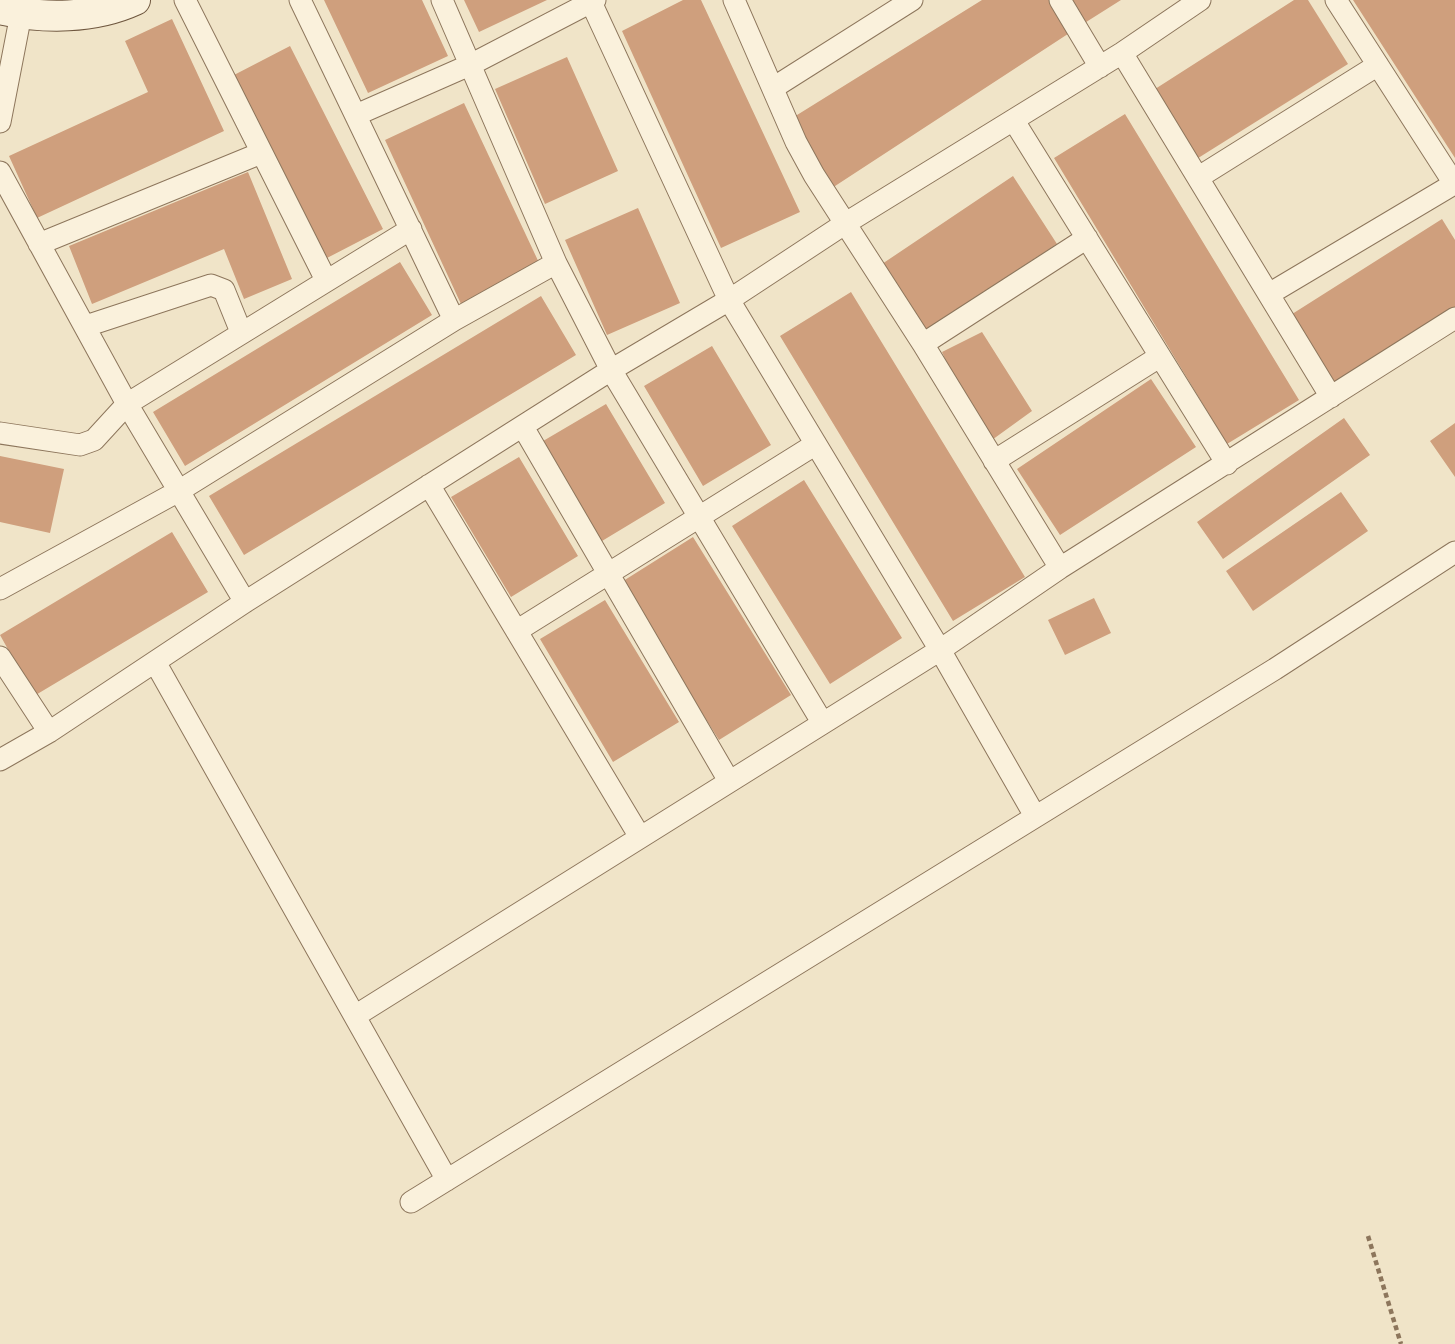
<!DOCTYPE html>
<style>
body{margin:0}
canvas{display:block;background:#f0e4c8}
</style>
<canvas width="1455" height="1344"></canvas>
<script>
const ctx = document.querySelector('canvas').getContext('2d');
ctx.lineJoin = 'round';
function fillPath(path, color) { ctx.fillStyle = color; ctx.fill(path, 'evenodd'); }
function stroke(path, color, width, dash) { ctx.strokeStyle = color; ctx.lineWidth = width; ctx.lineCap = dash ? 'butt' : 'round'; ctx.setLineDash(dash || []); ctx.stroke(path); }
const building = new Path2D(`
 M324 0H422L448 56 368 93Z
 M464 0H547L479 32Z
 M683 0H701L800 212 721 248 622 31Z
 M982 0H1054L1074 30 832 188 789 120Z
 M1067 0H1121L1083 24Z
 M1294 0H1308L1348 64 1195 160 1152 91Z
 M1353 0H1455V158Z
 M172 19 224 131 37 218 9 156 148 92 125 41Z
 M290 46 383 229 327 258 234 75Z
 M567 57 618 171 545 204 495 89Z
 M464 103 541 267 461 304 385 140Z
 M1125 114 1299 400 1227 444 1054 158Z
 M248 172 292 279 244 299 224 249 92 304 69 246Z
 M1013 176 1057 244 922 332 879 266Z
 M638 208 680 303 607 335 565 240Z
 M1442 219 1455 240V308L1333 386 1289 316Z
 M400 262 432 315 185 466 153 412Z
 M851 292 1025 577 953 621 780 336Z
 M541 296 576 355 244 555 209 496Z
 M982 332 1032 411 985 445 942 352Z
 M712 346 771 445 703 486 644 386Z
 M1151 379 1196 447 1060 535 1017 469Z
 M606 404 665 503 597 544 538 444Z
 M1344 418 1370 455 1223 559 1197 522Z
 M1455 423V477L1430 441Z
 M0 456 64 469 50 533 0 522Z
 M519 457 578 556 511 597 451 497Z
 M804 480 902 638 830 684 732 526Z
 M1341 492 1368 531 1253 611 1226 571Z
 M172 532 208 592 34 696 0 635Z
 M693 537 791 695 719 740 620 583Z
 M1094 598 1111 633 1065 655 1048 620Z
 M605 600 679 722 613 762 540 639Z`);
const path = new Path2D(`
 M1368 1236 1401 1344`);
const street = new Path2D(`
 M185 0 326 280
 M300 0 454 320
 M590 0 729 300 940 650 1035 816
 M734 0 796 142 814 175 923 344 1060 568
 M1060 0 1100 67
 M1336 0 1455 185
 M1122 53 1331 397
 M773 88 912 0
 M356 115 472 64 595 0
 M1014 121 1227 464
 M0 122 21 14
 M0 172 127 404 245 602
 M1199 177 1378 65
 M39 244 261 153
 M556 263 611 370 822 722
 M1269 294 1454 184
 M86 326 211 285 224 290 241 332
 M923 344 1087 238
 M523 427 729 781
 M0 433 80 445 94 440 127 404 411 229
 M994 461 1159 357
 M429 485 640 837
 M0 589 177 492 454 320 556 263 442 0
 M518 630 816 444
 M0 657 49 732
 M155 662 447 1180
 M0 760 49 732 245 602 611 370 729 300 846 223 1122 53 1200 0
 M355 1016 940 650 1060 568 1455 318
 M411 1202 1275 669 1455 552`);
const secondary = new Path2D(`
 M0 9C43 19 94 19 135 0`);
fillPath(building, '#cf9f7d');
stroke(street, '#8d765c', 23);
stroke(secondary, '#6f573f', 32);
stroke(path, '#8d765c', 4.5, [5, 3.5]);
stroke(street, '#faf1dc', 21);
stroke(secondary, '#faf1dc', 30);
</script>
